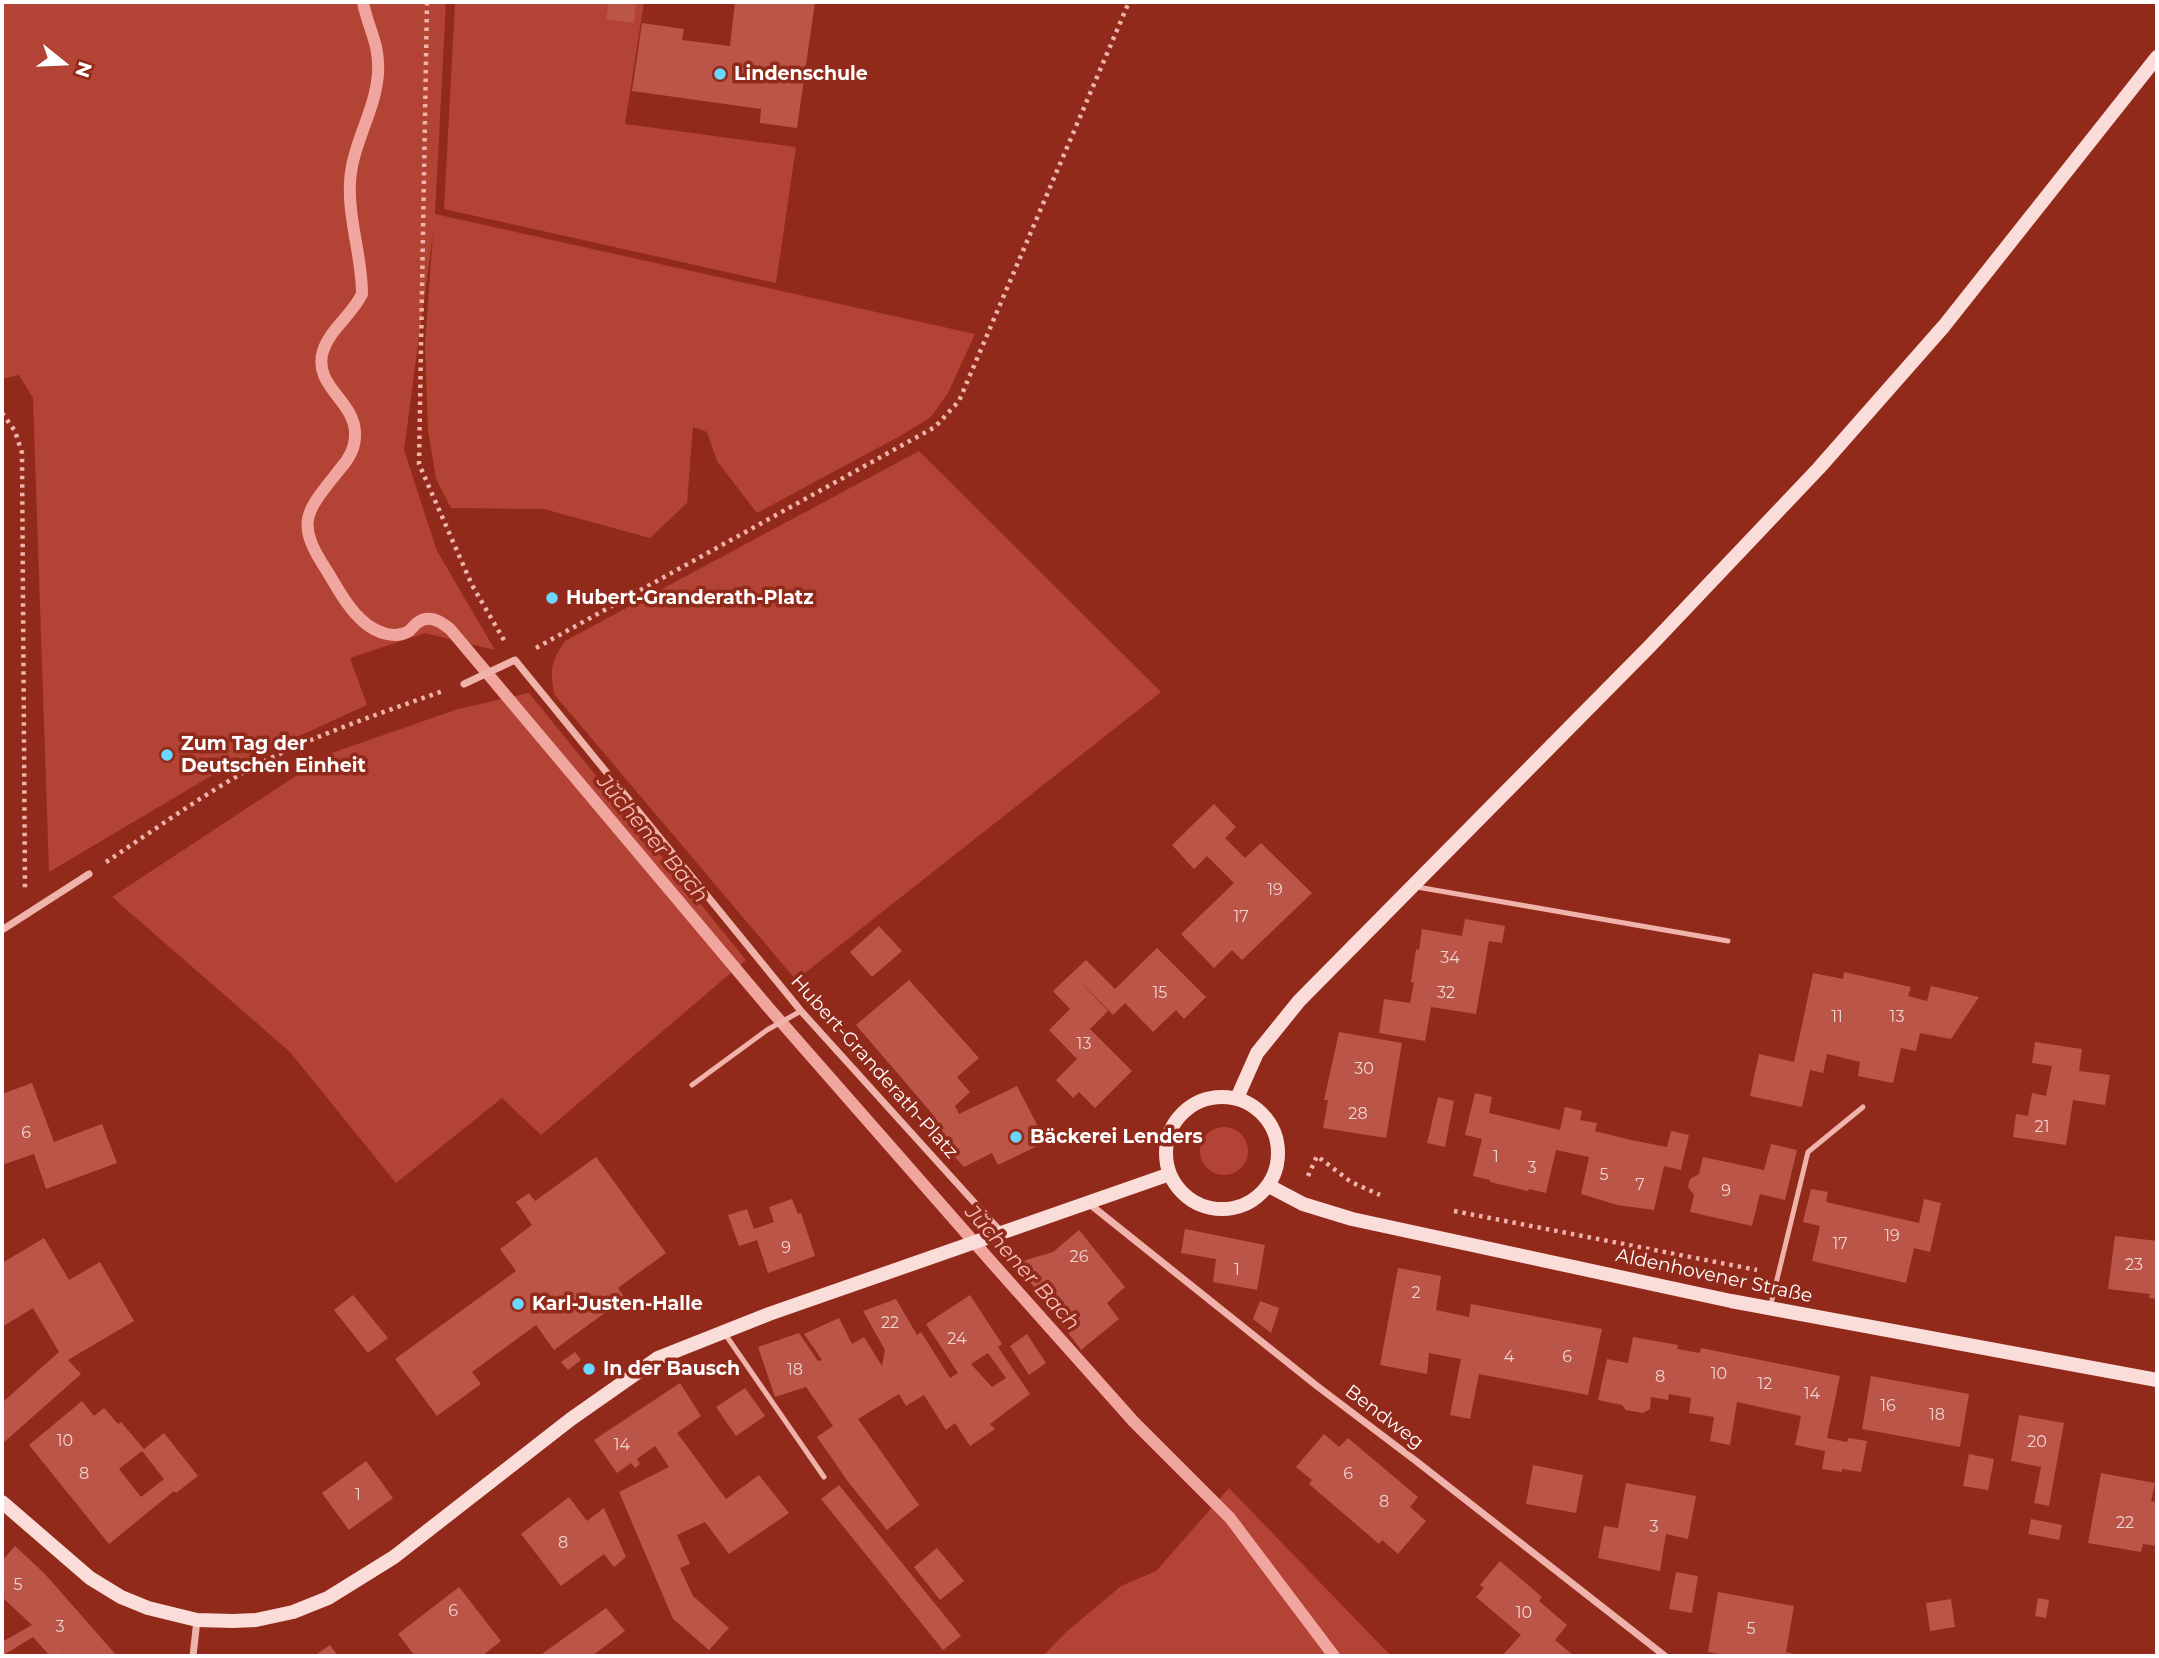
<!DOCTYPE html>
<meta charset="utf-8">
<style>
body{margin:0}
#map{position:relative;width:2159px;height:1658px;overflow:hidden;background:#922a1b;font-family:Montserrat,sans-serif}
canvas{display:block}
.frame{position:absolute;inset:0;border:4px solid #fff;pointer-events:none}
.north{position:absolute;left:28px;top:28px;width:70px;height:70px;-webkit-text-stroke:5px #922a1b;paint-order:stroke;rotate:108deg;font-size:19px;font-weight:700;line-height:28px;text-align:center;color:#fff}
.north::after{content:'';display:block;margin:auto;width:24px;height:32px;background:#fff;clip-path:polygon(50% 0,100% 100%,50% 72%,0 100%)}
</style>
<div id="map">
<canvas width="2159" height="1658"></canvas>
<div class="frame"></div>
<div class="north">N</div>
</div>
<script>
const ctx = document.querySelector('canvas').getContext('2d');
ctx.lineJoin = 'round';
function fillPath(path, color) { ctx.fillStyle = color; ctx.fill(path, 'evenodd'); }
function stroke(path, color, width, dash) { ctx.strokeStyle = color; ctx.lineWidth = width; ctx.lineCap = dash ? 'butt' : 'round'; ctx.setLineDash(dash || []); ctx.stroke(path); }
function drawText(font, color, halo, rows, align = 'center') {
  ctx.font = font + ' Montserrat,sans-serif'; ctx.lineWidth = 7; ctx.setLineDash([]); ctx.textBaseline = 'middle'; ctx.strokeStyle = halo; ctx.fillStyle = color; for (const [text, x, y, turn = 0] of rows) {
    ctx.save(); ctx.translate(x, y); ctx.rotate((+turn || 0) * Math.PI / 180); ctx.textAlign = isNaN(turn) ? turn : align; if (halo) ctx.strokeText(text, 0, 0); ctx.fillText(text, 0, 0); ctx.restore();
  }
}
const green = new Path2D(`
 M2 2H446L435 214 975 334 948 393 931 417 900 436 757 513 717 461 707 432 693 427 687 503 650 538 544 509 451 508 436 479 428 430 425 345 433 233 404 450 437 551 495 650 425 633 350 658 367 705 211 776 49 872 33 398 19 375 2 379Z
 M455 2H644L625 124 796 147 776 283 444 209Z
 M919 451 1161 692 796 980 554 694C550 669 551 662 565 641Z
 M529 693 746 960 541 1135 502 1098 396 1183 290 1052 112 897 329 754 458 709Z
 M1200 1151a24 24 0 1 1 48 0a24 24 0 1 1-48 0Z
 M1229 1488 1391 1656H1043L1065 1633 1121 1586 1156 1571Z`);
const stream = new Path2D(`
 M363 2C368 29 380 43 378 74 375 112 352 144 350 182 348 220 362 256 362 294 352 315 330 329 323 351 312 387 357 401 355 436 355 449 348 460 340 469 306 512 294 521 327 571 338 589 348 609 365 623 376 632 395 640 409 631 410 630 416 624 417 623 429 614 440 621 450 629L768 1007 995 1266 1134 1422 1230 1518 1334 1656`);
const building = new Path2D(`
 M609 2H636L634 23 606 19Z
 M735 2H815L797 128 760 123 761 109 632 91 642 23 684 29 682 40 730 46Z
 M1214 804 1236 827 1225 838 1245 858 1261 843 1312 893 1242 960 1232 950 1214 968 1181 934 1234 883 1207 856 1194 869 1172 845Z
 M1465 919 1505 926 1502 943 1489 941 1476 1014 1431 1007 1425 1041 1379 1033 1384 999 1410 1003 1414 983 1411 982 1416 949 1419 950 1422 929 1462 936Z
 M879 926 902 951 872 977 850 952Z
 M1157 948 1206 997 1184 1019 1176 1010 1153 1032 1125 1003 1113 1015 1072 973 1086 960 1115 989Z
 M1844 972 1911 987 1908 996 1927 1001 1931 986 1979 997 1951 1039 1920 1033 1916 1051 1901 1048 1893 1083 1858 1076 1860 1062 1827 1054 1823 1073 1810 1070 1802 1107 1750 1096 1759 1054 1794 1062 1813 973 1843 979Z
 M1072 973 1108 1011 1090 1029 1132 1071 1095 1108 1079 1092 1073 1098 1056 1080 1077 1059 1049 1030 1070 1009 1053 991Z
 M909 980 979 1058 957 1077 970 1092 955 1106 959 1114 1017 1086 1046 1142 998 1165 992 1153 964 1167 954 1156 935 1117 856 1025Z
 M1339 1032 1402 1043 1386 1138 1323 1128 1328 1100H1324Z
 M2035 1042 2082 1049 2079 1071 2110 1075 2105 1105 2073 1100 2066 1145 2013 1137 2016 1114 2028 1116 2032 1093 2046 1096 2052 1066 2032 1063Z
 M32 1083 54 1142 102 1124 117 1163 46 1189 34 1154 2 1165V1094Z
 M1475 1093 1492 1097 1489 1113 1560 1130 1565 1107 1582 1111 1580 1120 1597 1123 1595 1131 1631 1140 1667 1147 1671 1131 1689 1135 1681 1170 1664 1166 1654 1210 1617 1205 1581 1194 1589 1157 1556 1150 1546 1193 1529 1189 1528 1191 1490 1182V1180L1473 1176 1482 1139 1465 1135Z
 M1438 1097 1454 1101 1445 1147 1427 1143Z
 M1771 1144 1797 1150 1785 1200 1760 1194 1752 1226 1690 1212 1694 1195 1688 1187 1690 1179 1699 1174 1703 1157 1764 1170Z
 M596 1157 666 1253 618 1288 625 1298 554 1350 536 1325 472 1372 481 1384 437 1416 395 1359 516 1271 500 1249 532 1225 516 1202 529 1193 535 1201Z
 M1811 1189 1828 1192 1826 1202 1919 1223 1924 1199 1941 1203 1930 1252 1914 1248 1906 1283 1812 1261 1820 1226 1803 1222Z
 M792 1199 798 1214 801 1213 815 1256 768 1273 757 1240 739 1246 728 1215 747 1209 754 1229 774 1222 769 1207Z
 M1185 1229 1265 1245 1257 1290 1213 1282 1216 1259 1181 1253Z
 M1079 1230 1125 1287 1107 1303 1119 1319 1081 1350 1016 1263 1053 1252Z
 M2115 1236 2157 1241V1299L2149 1298 2150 1294 2108 1289Z
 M44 1238 69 1280 100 1262 134 1321 68 1360 81 1374 2 1444V1398L4 1401 59 1352 33 1308 2 1327V1263Z
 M1398 1268 1441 1276 1436 1310 1469 1317 1471 1304 1602 1329 1588 1395 1479 1374 1470 1419 1450 1415 1461 1359 1429 1353 1427 1374 1380 1365Z
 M353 1295 388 1338 368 1353 334 1310Z
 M970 1295 1002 1344 998 1347 1030 1394 990 1424 995 1429 970 1446 955 1423 946 1430 924 1395 906 1406 899 1394 858 1419 919 1505 887 1530 849 1483 817 1437 833 1426 806 1387 775 1397 758 1347 799 1333 818 1361 822 1360 804 1334 839 1318 852 1344 864 1337 882 1366 885 1350 863 1311 896 1299 917 1335 921 1332 950 1378 958 1373 926 1324ZM988 1353 1006 1378 992 1387 971 1364Z
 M1260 1301 1279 1308 1271 1333 1253 1319Z
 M1027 1334 1046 1363 1029 1375 1010 1346Z
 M1633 1337 1678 1345 1677 1349 1700 1353 1701 1348 1840 1376 1827 1438 1847 1442 1848 1438 1867 1441 1861 1472 1842 1469V1472L1822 1469 1825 1451 1795 1445 1801 1416 1737 1402 1730 1445 1710 1441 1714 1417 1689 1413 1691 1398 1669 1394 1668 1400 1651 1397 1650 1409 1643 1413 1626 1410 1622 1405 1598 1400 1607 1359 1628 1363Z
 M575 1352 581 1360 568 1370 561 1362Z
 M1871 1376 1969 1394 1960 1447 1862 1429Z
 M680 1383 701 1416 677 1433 726 1499 759 1475 789 1513 729 1554 705 1522 677 1535 690 1564 680 1568 693 1596 729 1628 709 1650 673 1619 619 1492 669 1467 655 1446 637 1459 640 1464 635 1468 631 1463 617 1473 594 1440Z
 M745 1388 765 1416 736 1436 716 1407Z
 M82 1401 94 1416 104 1408 118 1424 121 1422 144 1449 164 1433 198 1476 176 1493 174 1491 109 1544 29 1445ZM142 1451 164 1479 141 1497 119 1469Z
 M2019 1415 2064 1423 2049 1506 2034 1503 2041 1467 2011 1461Z
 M1324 1434 1339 1447 1348 1438 1418 1497 1410 1507 1426 1521 1398 1554 1382 1540 1379 1544 1309 1484 1312 1480 1296 1467Z
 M1969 1454 1994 1459 1988 1490 1963 1486Z
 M366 1461 393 1498 349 1530 322 1493Z
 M1533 1465 1583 1475 1576 1513 1526 1504Z
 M2101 1473 2155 1483 2151 1501 2157 1502V1546L2143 1544 2141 1552 2088 1543Z
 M1626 1483 1696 1496 1688 1539 1666 1534 1660 1571 1598 1558 1604 1526 1618 1528Z
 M839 1485 961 1636 943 1650 821 1499Z
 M569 1497 587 1521 604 1508 626 1557 614 1567 604 1554 561 1586 521 1534Z
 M2031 1519 2062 1525 2059 1540 2028 1534Z
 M15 1546 45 1574 117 1656H66L63 1653 60 1656H50L33 1637 2 1656V1642L32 1625 2 1597V1561Z
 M937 1548 964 1581 940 1600 914 1567Z
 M1500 1561 1542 1597 1539 1601 1567 1625 1555 1640 1574 1656H1502L1521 1635 1476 1597 1484 1588 1480 1585Z
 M1676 1572 1698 1576 1692 1613 1669 1609Z
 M459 1587 501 1641 482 1656H415L398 1634Z
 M1718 1592 1794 1606 1786 1652 1803 1656H1731L1708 1652Z
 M2038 1598 2049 1600 2046 1618 2035 1616Z
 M1951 1599 1955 1627 1930 1631 1926 1603Z
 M606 1608 625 1631 592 1656H539Z
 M330 1645 338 1656H314Z`);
const path = new Path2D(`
 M427 2 419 464 472 585 505 642
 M2 413 15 431 22 453 25 889
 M536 648 935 427 959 401 1129 2
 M106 862C156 829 206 792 259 764 318 734 381 713 443 691
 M1308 1176 1317 1156 1351 1182 1380 1195
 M1454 1211 1757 1270`);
const lane = new Path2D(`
 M1417 887 1728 941
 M692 1085 767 1030 801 1011
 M1770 1308 1808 1152 1863 1107
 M725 1334 824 1477`);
const street = new Path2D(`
 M464 684 515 660 801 1011 1001 1232
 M2 930 89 874
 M1087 1202 1317 1386 1416 1461 1665 1656
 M193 1656 197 1620`);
const secondary = new Path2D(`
 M1166 1153a56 56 0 1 1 112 0a56 56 0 1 1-112 0Z
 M1237 1098 1257 1053 1299 1001 1650 646 1819 468 1944 326 2157 57
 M1269 1186 1303 1204 1352 1219 1731 1301 2157 1380
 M2 1502 90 1578 121 1597 148 1608 197 1620 233 1621 256 1620 293 1612 328 1598 394 1557 571 1419 658 1358 769 1314 1170 1174`);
const markers = [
 [720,74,7,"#69d7ff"],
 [552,598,7,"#69d7ff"],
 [167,755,7,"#69d7ff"],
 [1016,1137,7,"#69d7ff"],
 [518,1304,7,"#69d7ff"],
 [589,1369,7,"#69d7ff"]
];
const numberNames = [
 ["19",1275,890],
 ["17",1241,917],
 ["34",1450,958],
 ["15",1160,993],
 ["32",1446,993],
 ["11",1837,1017],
 ["13",1897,1017],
 ["13",1084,1044],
 ["30",1364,1069],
 ["28",1358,1114],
 ["21",2042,1127],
 ["6",26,1133],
 ["1",1496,1157],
 ["3",1532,1168],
 ["5",1604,1175],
 ["7",1640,1185],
 ["9",1726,1191],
 ["19",1892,1236],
 ["17",1840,1244],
 ["9",786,1248],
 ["26",1079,1257],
 ["23",2134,1265],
 ["1",1237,1270],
 ["2",1416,1293],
 ["22",890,1323],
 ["24",957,1339],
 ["4",1509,1357],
 ["6",1567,1357],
 ["18",795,1370],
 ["10",1719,1374],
 ["8",1660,1377],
 ["12",1765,1384],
 ["14",1812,1394],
 ["16",1888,1406],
 ["18",1937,1415],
 ["10",65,1441],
 ["20",2037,1442],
 ["14",622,1445],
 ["8",84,1474],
 ["6",1348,1474],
 ["1",358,1495],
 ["8",1384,1502],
 ["22",2125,1523],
 ["3",1654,1527],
 ["8",563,1543],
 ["5",18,1585],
 ["6",453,1611],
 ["10",1524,1613],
 ["3",60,1627],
 ["5",1751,1629]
];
const poiNames = [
 ["Lindenschule",734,74],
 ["Hubert-Granderath-Platz",566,598],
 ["Zum Tag der",181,744],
 ["Deutschen Einheit",181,766],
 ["Bäckerei Lenders",1030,1137],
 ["Karl-Justen-Halle",532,1304],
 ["In der Bausch",603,1369]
];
const streetNames = [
 ["Hubert-Granderath-Platz",874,1067,48],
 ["Aldenhovener Straße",1714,1276,12],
 ["Bendweg",1384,1417,37]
];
const waterNames = [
 ["Jüchener Bach",652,839,50],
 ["Jüchener Bach",1022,1268,48]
];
fillPath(green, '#b34335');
stroke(stream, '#f0a69e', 12);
fillPath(building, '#ba5548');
stroke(path, '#efb3ab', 4.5, [3.5, 5]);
stroke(lane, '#efb3ab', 5);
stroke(street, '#efb3ab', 7);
stroke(secondary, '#faddd9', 14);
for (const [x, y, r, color] of markers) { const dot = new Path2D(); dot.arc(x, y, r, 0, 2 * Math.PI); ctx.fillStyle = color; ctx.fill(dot); stroke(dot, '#922a1b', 2.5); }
drawText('16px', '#eed4d1', null, numberNames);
drawText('bold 19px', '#fff', '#922a1b', poiNames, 'left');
drawText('19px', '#fff', '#922a1b', streetNames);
drawText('italic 21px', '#f5beb8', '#922a1b', waterNames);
</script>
